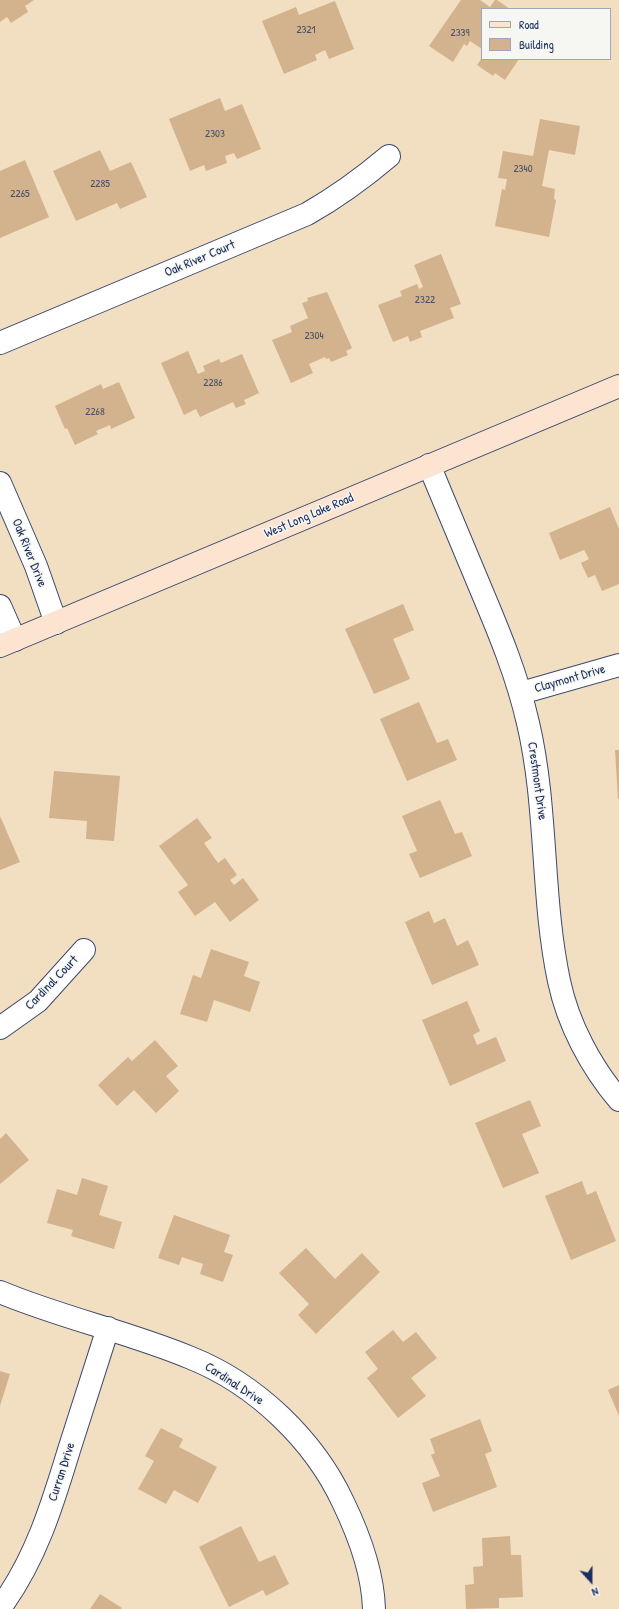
<!DOCTYPE html>
<style>
body{margin:0}
#map{position:relative;width:619px;height:1609px;overflow:hidden;background:#f2dec1;font-family:"Patrick Hand",sans-serif}
canvas{display:block}
.legend{position:absolute;left:481px;top:8px;width:130px;height:52px;box-sizing:border-box;background:#f6f6f2;border:1px solid #9ea6b7;margin:0;padding:5px 7px;list-style:none;font-size:12px;color:#1b2f5e}
.legend li{display:flex;align-items:center;gap:8px;height:20px}
.legend b{width:20px;border:1px solid #9ea6b7}
.north{position:absolute;left:571px;top:1561px;width:40px;height:40px;-webkit-text-stroke:3px #f6f6f2;paint-order:stroke;rotate:159deg;font-size:11px;font-weight:700;line-height:16px;text-align:center;color:#1b2f5e}
.north::after{content:'';display:block;margin:auto;width:14px;height:18px;background:#1b2f5e;clip-path:polygon(50% 0,100% 100%,50% 72%,0 100%)}
</style>
<div id="map">
<canvas width="619" height="1609"></canvas>
<ul class="legend">
<li><b style="height:5px;background:#fde4d1"></b>Road</li>
<li><b style="height:11px;background:#d2b38d"></b>Building</li>
</ul>
<div class="north">N</div>
</div>
<script>
const ctx = document.querySelector('canvas').getContext('2d');
ctx.lineJoin = 'round';
function fillPath(path, color) { ctx.fillStyle = color; ctx.fill(path, 'evenodd'); }
function stroke(path, color, width, dash) { ctx.strokeStyle = color; ctx.lineWidth = width; ctx.lineCap = dash ? 'butt' : 'round'; ctx.setLineDash(dash || []); ctx.stroke(path); }
function drawText(font, color, halo, rows, align = 'center') {
  ctx.font = font + ' "Patrick Hand",sans-serif'; ctx.lineWidth = 3; ctx.setLineDash([]); ctx.textBaseline = 'middle'; ctx.strokeStyle = halo; ctx.fillStyle = color; for (const [text, x, y, turn = 0] of rows) {
    ctx.save(); ctx.translate(x, y); ctx.rotate((+turn || 0) * Math.PI / 180); ctx.textAlign = isNaN(turn) ? turn : align; if (halo) ctx.strokeText(text, 0, 0); ctx.fillText(text, 0, 0); ctx.restore();
  }
}
const building = new Path2D(`
 M0 0H34L25 6 28 12 11 23 7 17 0 22Z
 M461 0H480L490 7 495 0H497L510 9H482V49L470 41 467 46 464 44 453 62 429 46Z
 M335 1 354 49 329 59 325 50 315 55 317 60 284 74 262 21 296 7 299 15Z
 M481 59H519L505 80 495 73 493 76 477 65Z
 M220 98 225 111 242 104 261 149 237 159 234 153 225 156 227 163 206 171 204 165 190 171 169 119Z
 M540 119 580 126 575 155 549 150 542 186 555 189 554 199 556 200 549 237 495 226 502 189 505 190 507 179 498 178 503 151 533 156Z
 M100 150 110 171 131 162 147 197 120 209 117 203 76 221 53 171Z
 M25 160 49 217 0 238V171Z
 M441 254 461 304 450 308 454 318 420 331 422 337 410 342 408 336 393 342 378 305 402 296 400 291 417 284 419 289 423 287 414 265Z
 M327 292 352 348 346 351 348 355 331 362 329 358 326 359 325 357 309 364 313 373 291 383 272 340 292 332 290 326 308 318 302 303 308 301 307 298Z
 M188 351 198 374 205 371 203 366 219 359 221 363 242 354 259 393 244 400 246 404 236 408 233 402 200 417 196 409 184 415 161 363Z
 M119 382 135 418 111 429 110 425 96 431 98 434 75 445 67 428 65 429 55 406 101 384 103 389Z
 M610 507 619 529V584L602 591 595 575 588 578 581 563 589 559 584 550 560 560 549 533Z
 M403 604 414 630 393 639 410 679 374 694 345 629Z
 M419 702 437 743 448 739 457 760 407 781 380 719Z
 M615 750H619V799H618Z
 M54 771 120 776 114 841 86 839 87 821 49 818Z
 M440 800 455 834 462 832 472 856 420 878 409 854 417 851 402 816Z
 M0 816 20 862 0 870Z
 M197 818 212 838 204 843 218 863 225 858 237 875 230 880 234 885 243 878 259 900 230 922 215 902 195 916 178 892 188 885 159 846Z
 M429 911 434 923 445 918 457 946 468 940 479 965 432 985 405 922Z
 M211 949 249 962 244 976 260 982 250 1012 214 1000 207 1022 180 1014 193 975 201 978Z
 M467 1001 480 1031 473 1035 477 1045 496 1037 506 1061 450 1086 422 1020Z
 M155 1040 178 1066 166 1076 179 1091 156 1113 134 1090 117 1106 98 1085 128 1057 132 1061Z
 M530 1100 541 1126 522 1134 539 1173 503 1188 475 1123Z
 M6 1133 29 1160 0 1184V1139Z
 M82 1178 108 1186 99 1215 122 1222 114 1249 71 1236 73 1230 47 1223 57 1189 77 1195Z
 M582 1181 587 1195 596 1191 616 1241 571 1260 545 1196Z
 M174 1215 230 1235 224 1252 233 1255 223 1282 200 1274 203 1264 182 1257 179 1265 158 1258Z
 M306 1248 335 1279 362 1253 380 1272 316 1334 298 1315 309 1304 279 1273Z
 M393 1330 403 1342 416 1332 437 1358 411 1378 426 1396 398 1418 367 1378 378 1369 365 1352Z
 M0 1371 10 1374 0 1406Z
 M619 1385V1416L608 1390Z
 M480 1419 492 1451 485 1454 497 1487 433 1512 422 1483 440 1476 431 1455 435 1453 430 1439Z
 M161 1428 183 1439 179 1447 217 1467 198 1503 174 1490 166 1504 138 1489 154 1461 145 1456Z
 M241 1526 259 1562 275 1555 289 1584 266 1596 263 1590 229 1607 199 1547Z
 M510 1536 511 1555H521L523 1597 499 1598V1608L466 1609 465 1585 474 1584 473 1567 483 1566 482 1538Z
 M100 1594 122 1608 121 1609H90Z`);
const street = new Path2D(`
 M0 343 307 214C337 197 363 178 389 156
 M429 465C446 506 463 546 480 587 499 632 517 675 528 723 548 808 541 896 559 981 568 1024 591 1067 619 1100
 M0 483 36 566 56 623
 M0 606 15 640
 M521 693 619 665
 M0 1028 38 1001 84 950
 M0 1292C62 1318 129 1332 191 1358 256 1384 314 1440 343 1502 359 1535 373 1573 374 1609
 M0 1608C35 1561 52 1506 69 1450 82 1410 95 1369 108 1328`);
const secondary = new Path2D(`
 M0 646 619 386`);
const numberNames = [
 ["2321",306,30],
 ["2339",460,33],
 ["2303",215,134],
 ["2340",523,169],
 ["2285",100,184],
 ["2265",20,194],
 ["2322",425,300],
 ["2304",314,336],
 ["2286",213,383],
 ["2268",95,412]
];
const streetNames = [
 ["Oak River Court",200,259,-23],
 ["West Long Lake Road",309,516,-23],
 ["Oak River Drive",29,553,68],
 ["Claymont Drive",570,679,-16],
 ["Crestmont Drive",537,781,82],
 ["Cardinal Court",52,983,-46],
 ["Cardinal Drive",234,1384,33],
 ["Curran Drive",62,1472,-72]
];
fillPath(building, '#d2b38d');
stroke(street, '#3b496d', 24);
stroke(secondary, '#3b496d', 24);
stroke(street, '#fff', 22);
stroke(secondary, '#fde4d1', 22);
drawText('11px', '#49506a', null, numberNames);
drawText('13px', '#1b2f5e', '#f6f6f2', streetNames);
</script>
